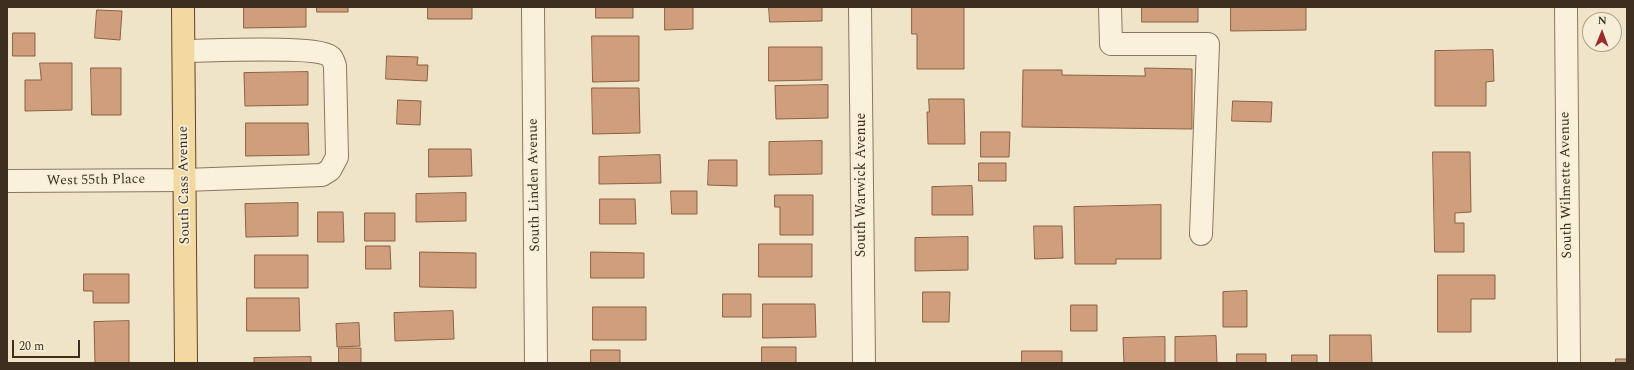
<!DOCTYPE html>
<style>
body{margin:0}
#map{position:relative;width:1634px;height:370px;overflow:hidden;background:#f0e4c8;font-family:Spectral,serif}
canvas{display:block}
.frame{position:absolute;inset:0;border:8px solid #3d2e20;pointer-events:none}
.north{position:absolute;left:1582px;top:12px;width:40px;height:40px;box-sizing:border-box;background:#f7eed8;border:1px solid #ada18e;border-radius:50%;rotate:1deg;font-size:11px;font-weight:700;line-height:16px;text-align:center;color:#3d2e20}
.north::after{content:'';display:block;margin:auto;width:14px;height:18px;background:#9e2a2b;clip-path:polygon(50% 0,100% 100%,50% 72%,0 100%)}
.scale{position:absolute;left:12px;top:340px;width:68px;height:18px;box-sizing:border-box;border:2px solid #3d2e20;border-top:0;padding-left:5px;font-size:12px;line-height:14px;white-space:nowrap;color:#3d2e20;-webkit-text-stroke:3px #f7eed8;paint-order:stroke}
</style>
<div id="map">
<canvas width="1634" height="370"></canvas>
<div class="frame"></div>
<div class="north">N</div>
<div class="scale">20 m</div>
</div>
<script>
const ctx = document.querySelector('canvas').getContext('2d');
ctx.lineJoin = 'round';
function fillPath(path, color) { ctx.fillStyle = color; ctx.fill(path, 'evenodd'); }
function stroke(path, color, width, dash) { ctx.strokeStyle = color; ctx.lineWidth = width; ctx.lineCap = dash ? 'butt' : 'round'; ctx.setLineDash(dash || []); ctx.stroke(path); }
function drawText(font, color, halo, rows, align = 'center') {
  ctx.font = font + ' Spectral,serif'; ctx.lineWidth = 3.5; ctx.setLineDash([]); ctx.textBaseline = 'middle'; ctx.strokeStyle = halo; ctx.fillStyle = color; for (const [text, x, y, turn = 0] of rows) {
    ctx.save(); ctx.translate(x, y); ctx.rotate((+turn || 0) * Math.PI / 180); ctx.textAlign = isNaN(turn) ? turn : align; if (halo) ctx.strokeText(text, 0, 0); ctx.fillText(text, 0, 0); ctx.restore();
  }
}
const building = new Path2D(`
 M244 7H306V27L244 28Z
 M317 7H348V12H317Z
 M428 7H472V19H428Z
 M596 7H633V18H596Z
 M665 7H693V29L665 30Z
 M769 7H822V21L770 22Z
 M912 7H964V69H917V34H912Z
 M1142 7H1198V22H1142Z
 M1231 7H1306V30L1231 31Z
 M97 10 122 11 120 40 95 38Z
 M13 33H35V56H13Z
 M592 36H639V81L593 82Z
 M769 47H822V80L769 81Z
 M1493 50 1494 81 1486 82V106H1435V51Z
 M387 56 418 57 417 65H428L427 81 386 79Z
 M40 63H72V110L25 111V80H41Z
 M91 68H121V115H92Z
 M1145 68 1192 69V129L1022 127 1023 70H1062V75L1145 76Z
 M308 72V105L245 106 244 73Z
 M828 85V118L776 119 775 86Z
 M592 88H639L640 133 593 134Z
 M929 99H964L965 144H928L927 112H929Z
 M398 100 421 101 420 125 397 124Z
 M1233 101 1272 102 1271 122 1232 121Z
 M246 123H308L309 155 246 156Z
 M981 132H1010L1009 157H981Z
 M822 141V174L769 175V142Z
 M429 149H471L472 176 429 177Z
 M1433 152H1470L1471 212 1455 213V223H1464V252H1435Z
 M660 155 661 183 599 184V157Z
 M709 160H737V186L708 185Z
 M979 163H1006V181H979Z
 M972 186 973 215H932V187Z
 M671 191H697V214H672Z
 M466 193V221L416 222V194Z
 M775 195H813V235H780V207H775Z
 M600 199H635L636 224H600Z
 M298 203V236L246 237 245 204Z
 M1161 205V259H1116V264H1075L1074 207Z
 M318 212H343L344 242H318Z
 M365 213H395V241H365Z
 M1034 226H1062L1063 258 1035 259Z
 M968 237V270L915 271V238Z
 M759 244H812V277H759Z
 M366 246H390L391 269H366Z
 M420 252 476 253V288L420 287Z
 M591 252 644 253V278H591Z
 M255 255H308V288H255Z
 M84 274H129V303H93V291H84Z
 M1438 275H1495V299H1471V332H1438Z
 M1247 291V327H1223V292Z
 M923 292H950L949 322H923Z
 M723 294H751V317H723Z
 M247 298H299L300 331H247Z
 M763 304H815L816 337 763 338Z
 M1071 305H1097V331H1071Z
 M593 307H646V340H593Z
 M453 311 454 339 395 341 394 313Z
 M129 321V363H95L94 322Z
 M359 323 360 346 337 347 336 324Z
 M1330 335H1371L1372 363H1330Z
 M1216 336 1217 363H1175V337Z
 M1165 337V363H1124L1123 338Z
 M762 347H796V363H762Z
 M339 348H361V363H339Z
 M591 350H620V363H591Z
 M1022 351H1062V363H1022Z
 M1237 354H1266V363H1237Z
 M1292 355H1317V363H1292Z
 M311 357V363H254V358Z
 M1616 359H1627V363H1616Z`);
const minor = new Path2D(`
 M533 7 536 363
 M860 7 864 363
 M1110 7 1111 44H1208L1201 234
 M1566 7 1569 363
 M7 181 185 180 322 175 330 170 337 157 335 66C334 63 333 59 331 57 318 45 207 51 184 51`);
const major = new Path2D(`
 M183 7 186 363`);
const streetNames = [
 ["West 55th Place",96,181,-1],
 ["South Cass Avenue",185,185,-91],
 ["South Linden Avenue",535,185,-91],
 ["South Warwick Avenue",862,185,-90],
 ["South Wilmette Avenue",1567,185,-91]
];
fillPath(building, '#cf9f7d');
stroke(building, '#8d5f41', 1);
stroke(minor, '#8d765c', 24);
stroke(major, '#5b4430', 24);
stroke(minor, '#faf1dc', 22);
stroke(major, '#f3d9a0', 22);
drawText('14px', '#3d2e20', '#f7eed8', streetNames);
</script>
